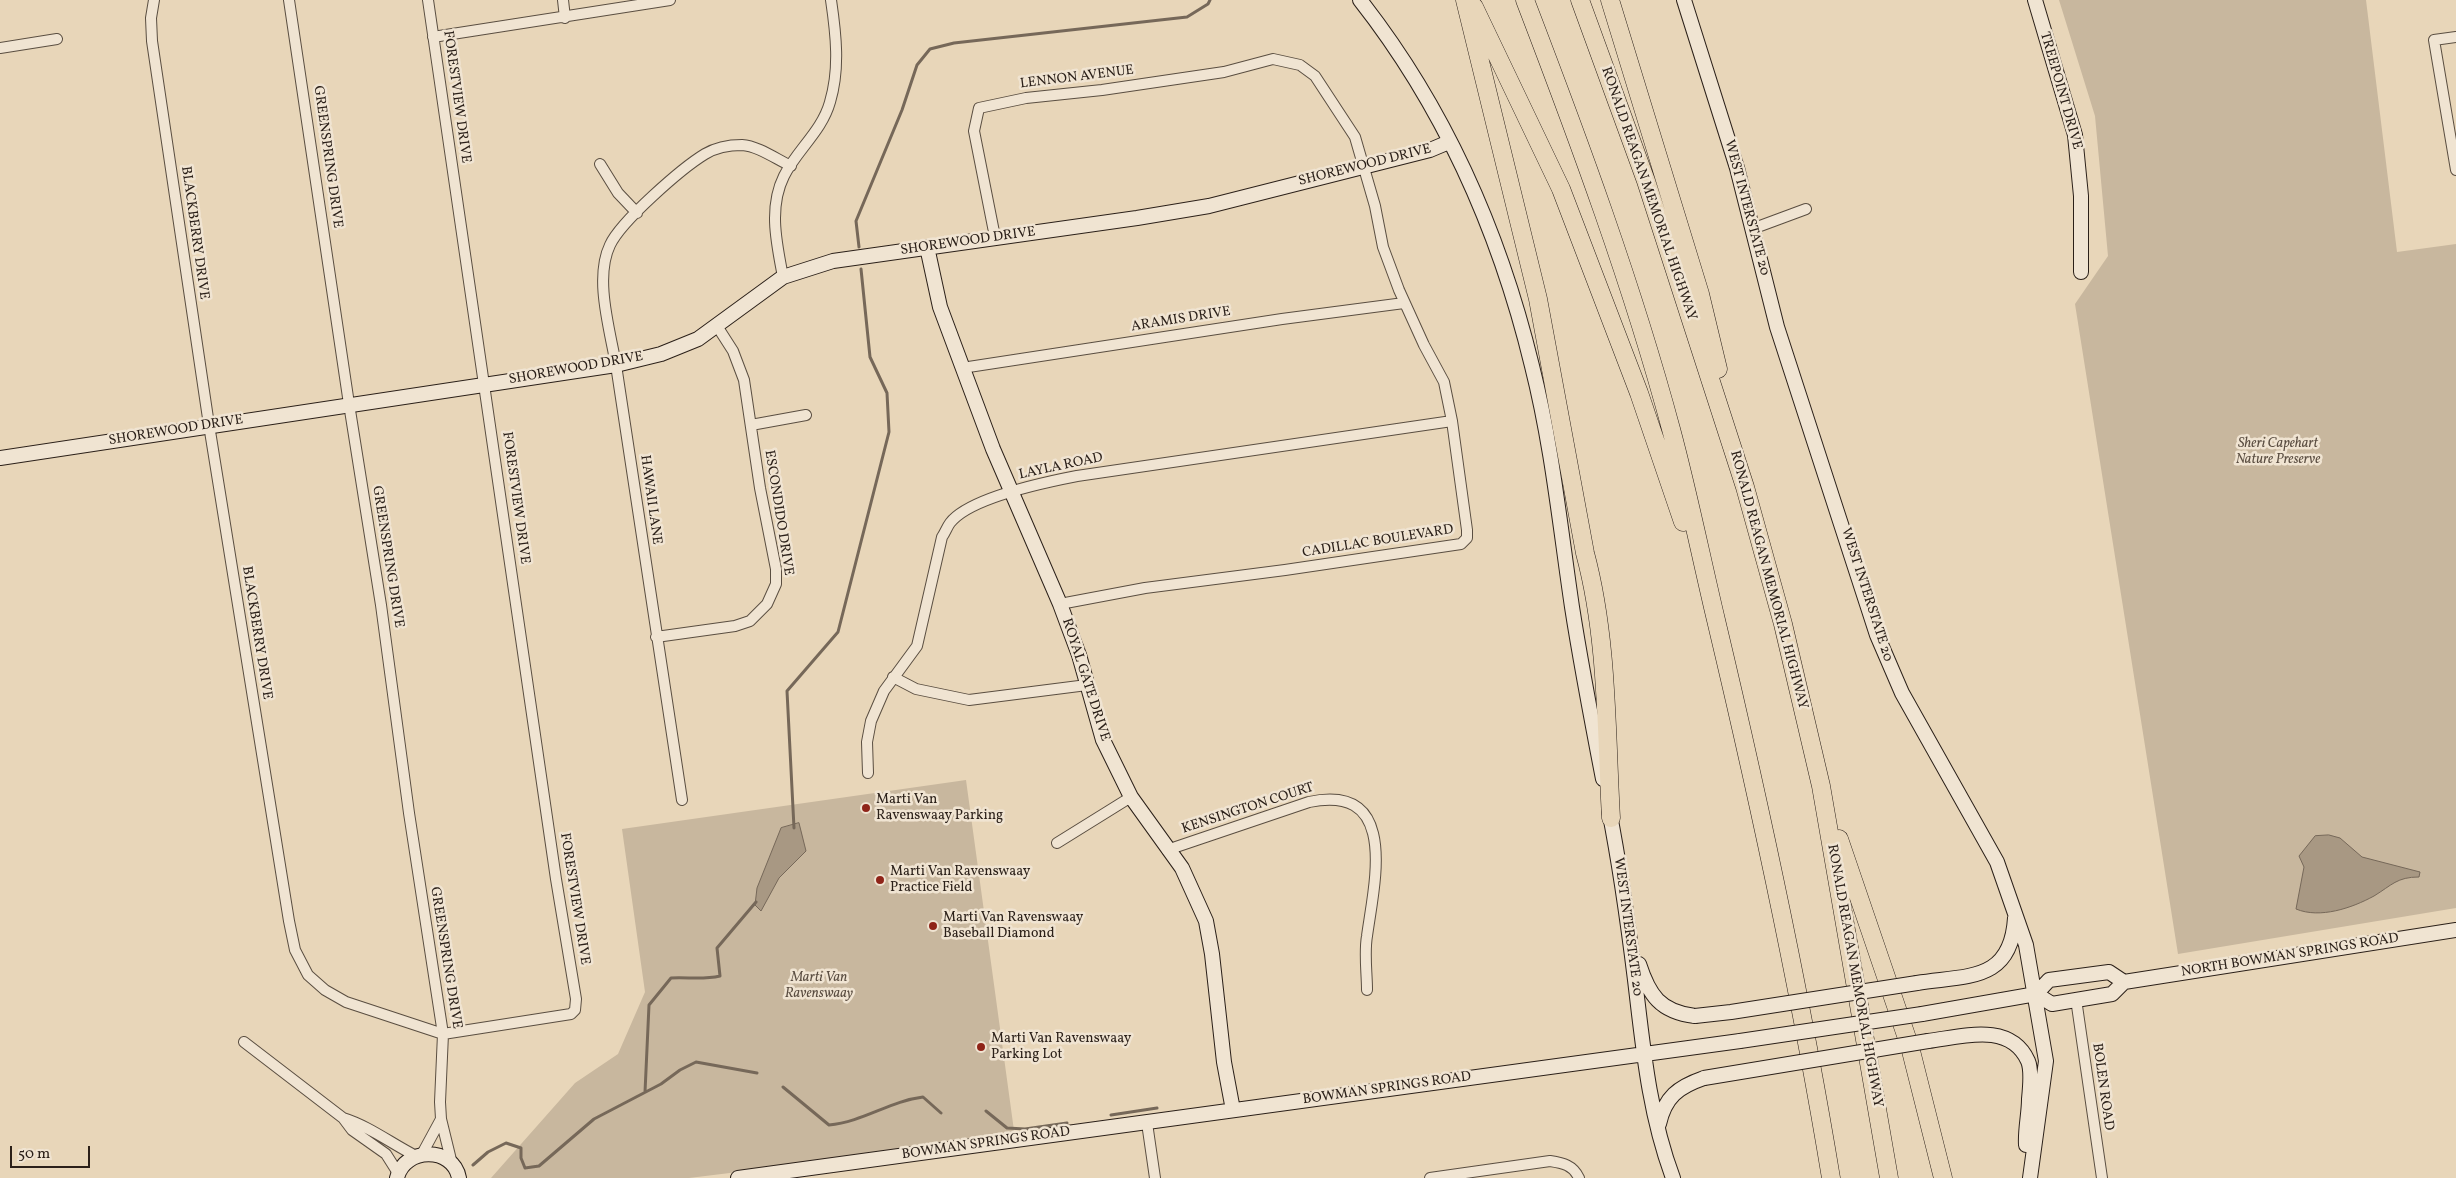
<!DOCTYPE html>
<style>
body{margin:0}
#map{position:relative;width:2456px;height:1178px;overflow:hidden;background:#e8d6b9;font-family:Vollkorn,serif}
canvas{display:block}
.scale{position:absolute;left:10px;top:1146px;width:80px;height:22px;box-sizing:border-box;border:2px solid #2b2019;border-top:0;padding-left:6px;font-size:15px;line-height:18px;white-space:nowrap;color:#2b2019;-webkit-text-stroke:4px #f0e4d2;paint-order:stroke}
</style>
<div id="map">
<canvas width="2456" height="1178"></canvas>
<div class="scale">50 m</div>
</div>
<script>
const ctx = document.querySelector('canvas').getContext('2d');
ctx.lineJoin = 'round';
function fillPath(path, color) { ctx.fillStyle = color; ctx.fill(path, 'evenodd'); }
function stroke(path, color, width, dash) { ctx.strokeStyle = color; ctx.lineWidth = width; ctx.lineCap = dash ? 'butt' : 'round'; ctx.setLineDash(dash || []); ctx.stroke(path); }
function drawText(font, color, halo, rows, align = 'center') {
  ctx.font = font + ' Vollkorn,serif'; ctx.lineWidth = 5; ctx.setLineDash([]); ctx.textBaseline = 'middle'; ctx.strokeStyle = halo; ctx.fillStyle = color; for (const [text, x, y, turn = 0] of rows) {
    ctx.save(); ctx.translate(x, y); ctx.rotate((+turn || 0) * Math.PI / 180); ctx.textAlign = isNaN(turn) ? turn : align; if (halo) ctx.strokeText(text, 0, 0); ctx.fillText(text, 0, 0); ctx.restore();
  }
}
const green = new Path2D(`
 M2059 0H2366L2397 252 2456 244V908L2178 954 2075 304 2108 256 2095 116Z
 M966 780 1015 1138 689 1178H491L575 1083 618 1054 645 992 622 829Z`);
const water = new Path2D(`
 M799 823 806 851 779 878 761 911 755 905 757 888 781 828Z
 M2329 835 2340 838 2362 857 2420 872 2419 877C2397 877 2392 885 2374 896 2352 908 2320 919 2296 909L2304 867 2299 856 2315 836Z`);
const stream = new Path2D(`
 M859 247 856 221 902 110 917 65 930 49 954 43 1187 17 1208 4 1210 0
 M794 828 787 691 838 632 889 432 887 393 870 357 861 269
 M783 1087 829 1125C863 1122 890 1101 923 1097L941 1113
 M645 1092 649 1005 671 978C688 977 703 980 720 976L717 948 756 902
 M986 1111 1007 1128 1025 1129 1067 1123
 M1111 1115 1157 1108
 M473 1165 488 1152 506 1143 521 1148V1158L525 1168 539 1166 594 1119 661 1084 680 1070 696 1062 757 1073`);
const street = new Path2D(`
 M154 0 151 18 152 41 209 425 289 921 295 950 308 975 325 990 346 1002 443 1034 571 1014 575 1010 576 999 556 879 428 0
 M289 0 349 404 381 605 409 813 443 1034 440 1102 441 1119 452 1164
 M563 0 565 18
 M433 37 670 0
 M2456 37 2434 40 2456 170
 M0 48 57 39
 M600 164 618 193 637 213
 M1752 229 1806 209
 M995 237 974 131 979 108 1026 98 1102 90 1224 72 1273 59 1300 65 1315 76 1355 137 1375 206 1383 247 1399 290 1424 345 1444 382 1452 421 1467 530V538L1461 544 1285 570 1145 588 1060 604
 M783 277C777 245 768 208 784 176 797 150 822 131 830 102 840 69 836 34 831 0
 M962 368 1282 319 1404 303
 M751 425 806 415
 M656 637 735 626 750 621 767 604 776 584V569L760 488 744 380 733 351 717 326
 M893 677 916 689 969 700 1087 685
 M868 773 867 742 871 721 884 691 917 646 942 537C945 533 947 527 950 523 969 498 1046 482 1077 476L1452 421
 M682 800 616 365C610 330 594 278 610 245 621 221 682 168 705 154 715 148 730 145 742 145 758 146 776 159 791 166
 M1057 843 1131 797
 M1167 850 1309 802C1400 783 1374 884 1367 936 1364 953 1367 973 1367 990
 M2076 999 2102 1178
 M244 1042 343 1118C369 1126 392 1144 416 1156
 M343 1118 352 1130 386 1154 398 1173
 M1147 1123 1155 1178
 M422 1154 441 1119
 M1430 1178 1550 1161C1563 1163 1573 1165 1579 1178`);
const secondary = new Path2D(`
 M1360 0C1444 107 1500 234 1532 366 1552 445 1560 526 1572 607 1581 665 1592 722 1603 779
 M1684 0 1737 168 1777 327 1877 635 1902 693 1997 862 2026 945 2046 1061 2030 1178
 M2035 0 2075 135 2081 196V272
 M927 247 940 307 993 449 1060 604 1079 655 1103 740 1131 797 1182 868 1206 921 1212 954 1224 1062 1233 1110
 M0 458 616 365 661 354 698 339 783 277 833 261 1137 218 1209 206 1430 150 1449 142
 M1609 810C1620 866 1628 923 1635 980 1643 1047 1649 1114 1673 1178
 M1639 964C1649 995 1660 1012 1695 1016
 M1917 983C1968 975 2011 982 2015 918
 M2036 994 2052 1004 2112 994 2124 982 2456 930
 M2036 994 2049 980 2109 972 2124 982
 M1922 1014 2036 994
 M1928 1041C1961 1037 2010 1021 2028 1061 2032 1070 2030 1089 2029 1099 2029 1114 2025 1130 2026 1145
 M1659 1124C1665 1097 1678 1087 1704 1078
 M397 1178C404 1147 453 1146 459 1178
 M738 1178 1740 1041`);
const highway = new Path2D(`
 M1465 0 1538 299 1585 553C1608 639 1606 730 1611 818
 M1525 0C1579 141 1632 284 1671 429 1688 492 1701 557 1716 620 1760 805 1800 990 1831 1178
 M1580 0 1646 181 1745 487 1783 624 1821 786 1889 1178
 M1610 0 1700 294 1718 369
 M1474 7 1561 189 1639 393 1683 522
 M1839 839 1910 1047 1943 1178`);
const secondaryBridge = new Path2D(`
 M1695 1016 1731 1012 1917 983
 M1740 1041 1922 1014
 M1704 1078 1928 1041`);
const markers = [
 [866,808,5,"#8f2418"],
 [880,880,5,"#8f2418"],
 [933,926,5,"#8f2418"],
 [981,1047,5,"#8f2418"]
];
const streetNames = [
 ["LENNON AVENUE",1077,78,-7],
 ["TREEPOINT DRIVE",2060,91,74],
 ["FORESTVIEW DRIVE",456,97,82],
 ["GREENSPRING DRIVE",327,157,82],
 ["SHOREWOOD DRIVE",1365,166,-14],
 ["RONALD REAGAN MEMORIAL HIGHWAY",1648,194,71],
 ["WEST INTERSTATE 20",1746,208,75],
 ["BLACKBERRY DRIVE",194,233,82],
 ["SHOREWOOD DRIVE",968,242,-8],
 ["ARAMIS DRIVE",1181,320,-9],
 ["SHOREWOOD DRIVE",576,369,-10],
 ["SHOREWOOD DRIVE",176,431,-9],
 ["LAYLA ROAD",1061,467,-12],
 ["FORESTVIEW DRIVE",515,498,82],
 ["HAWAII LANE",650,500,82],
 ["ESCONDIDO DRIVE",778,513,81],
 ["CADILLAC BOULEVARD",1378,542,-9],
 ["GREENSPRING DRIVE",387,557,81],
 ["RONALD REAGAN MEMORIAL HIGHWAY",1768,580,75],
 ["WEST INTERSTATE 20",1866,595,72],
 ["BLACKBERRY DRIVE",256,633,81],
 ["ROYAL GATE DRIVE",1085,680,72],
 ["KENSINGTON COURT",1248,809,-18],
 ["FORESTVIEW DRIVE",574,899,81],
 ["WEST INTERSTATE 20",1627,927,82],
 ["NORTH BOWMAN SPRINGS ROAD",2290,956,-9],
 ["GREENSPRING DRIVE",445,958,81],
 ["RONALD REAGAN MEMORIAL HIGHWAY",1854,976,80],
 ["BOLEN ROAD",2102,1087,82],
 ["BOWMAN SPRINGS ROAD",1387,1089,-8],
 ["BOWMAN SPRINGS ROAD",986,1144,-8]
];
const parkNames = [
 ["Sheri Capehart",2278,444],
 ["Nature Preserve",2278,460],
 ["Marti Van",819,978],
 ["Ravenswaay",819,994]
];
const poiNames = [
 ["Marti Van",876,800],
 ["Ravenswaay Parking",876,816],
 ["Marti Van Ravenswaay",890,872],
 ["Practice Field",890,888],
 ["Marti Van Ravenswaay",943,918],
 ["Baseball Diamond",943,934],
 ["Marti Van Ravenswaay",991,1039],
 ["Parking Lot",991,1055]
];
fillPath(green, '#c8b79e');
fillPath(water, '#a89883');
stroke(water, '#766859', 1);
stroke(stream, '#766859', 3);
stroke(street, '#5a4e41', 12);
stroke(secondary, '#2b2019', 16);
stroke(highway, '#2b2019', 19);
stroke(street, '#f0e4d2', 10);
stroke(secondary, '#f0e4d2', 14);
stroke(highway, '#e8d6b9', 18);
stroke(secondaryBridge, '#2b2019', 16, []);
stroke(secondaryBridge, '#f0e4d2', 14);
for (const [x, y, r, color] of markers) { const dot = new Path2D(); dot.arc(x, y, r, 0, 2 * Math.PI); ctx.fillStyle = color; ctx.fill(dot); stroke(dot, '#f0e4d2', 2); }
drawText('14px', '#2b2019', '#f0e4d2', streetNames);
drawText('italic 14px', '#5a4d41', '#f0e4d2', parkNames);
drawText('14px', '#2b2019', '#f0e4d2', poiNames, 'left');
</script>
